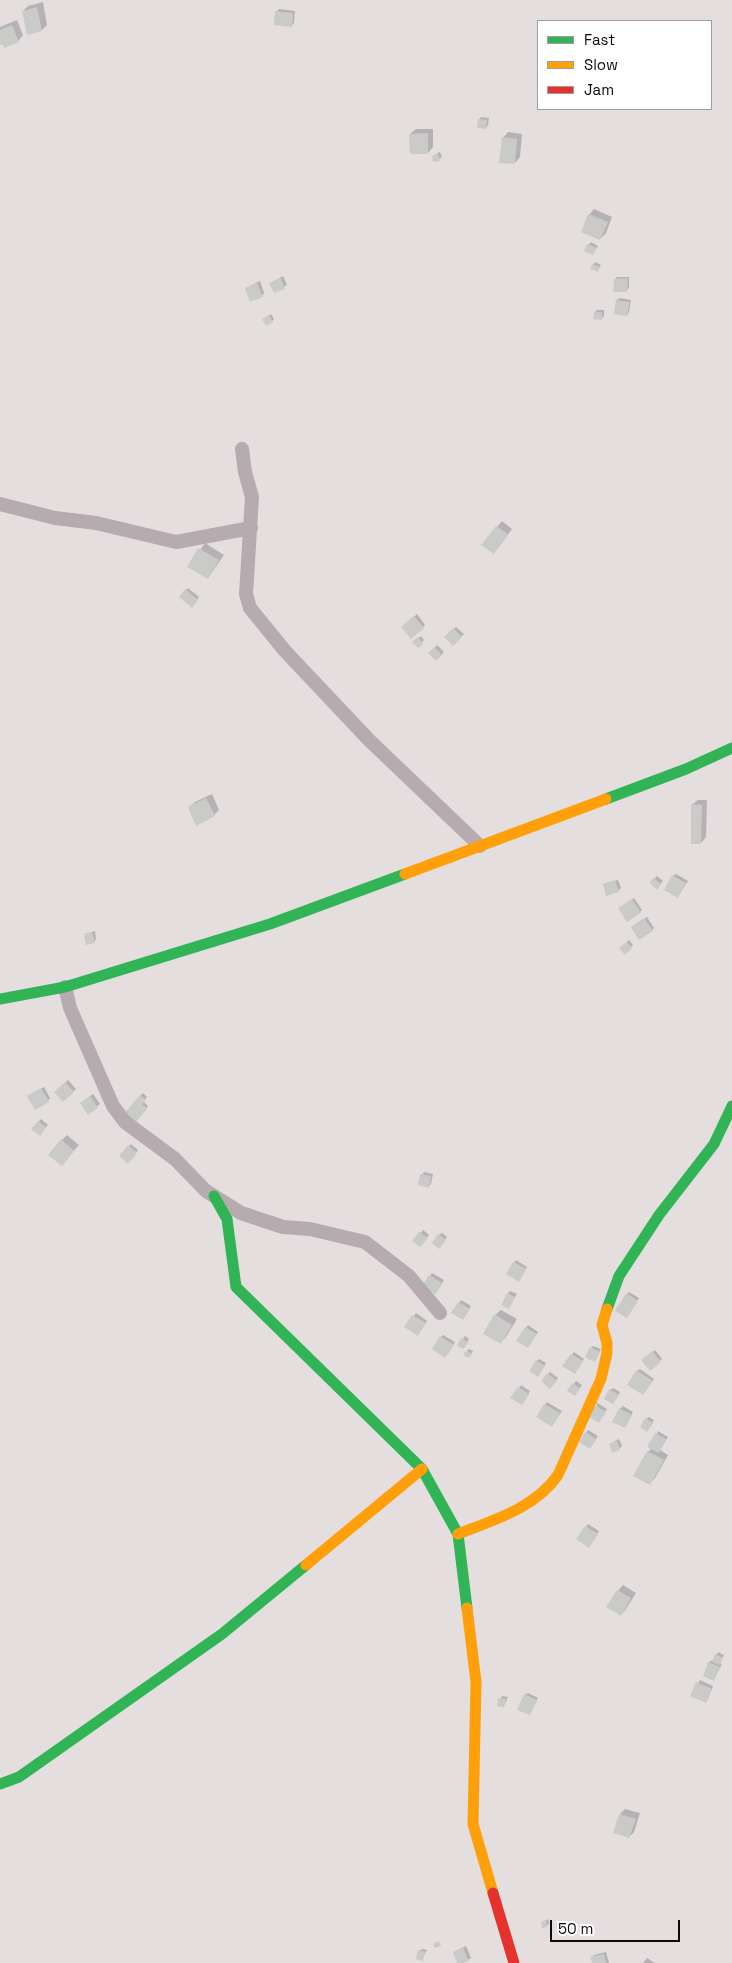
<!DOCTYPE html>
<style>
body{margin:0}
#map{position:relative;width:732px;height:1963px;overflow:hidden;background:#e4dedf;font-family:"Space Grotesk",sans-serif}
canvas{display:block}
.legend{position:absolute;left:537px;top:20px;width:175px;height:90px;box-sizing:border-box;background:#fff;border:1px solid #9f9d9e;margin:0;padding:6px 9px;list-style:none;font-size:15px;color:#0e0b0c}
.legend li{display:flex;align-items:center;gap:10px;height:25px}
.legend b{width:25px;border:1px solid #9f9d9e}
.scale{position:absolute;left:550px;top:1920px;width:130px;height:22px;box-sizing:border-box;border:2px solid #0e0b0c;border-top:0;padding-left:6px;font-size:15px;line-height:18px;white-space:nowrap;color:#0e0b0c;-webkit-text-stroke:4px #fff;paint-order:stroke}
</style>
<div id="map">
<canvas width="732" height="1963"></canvas>
<ul class="legend">
<li><b style="height:6px;background:#30b455"></b>Fast</li>
<li><b style="height:6px;background:#ff9f0a"></b>Slow</li>
<li><b style="height:6px;background:#e5322d"></b>Jam</li>
</ul>
<div class="scale">50 m</div>
</div>
<script>
const ctx = document.querySelector('canvas').getContext('2d');
ctx.lineJoin = 'round';
function fillPath(path, color) { ctx.fillStyle = color; ctx.fill(path, 'evenodd'); }
function stroke(path, color, width, dash) { ctx.strokeStyle = color; ctx.lineWidth = width; ctx.lineCap = dash ? 'butt' : 'round'; ctx.setLineDash(dash || []); ctx.stroke(path); }
const shadow = new Path2D(`
 M43 2 47 25 42 30 28 33 23 11 28 6Z
 M279 9 295 11 294 23 292 25 276 12Z
 M17 20 23 35 18 41 0 44V27Z
 M481 117 489 118 488 125 486 128 479 119Z
 M416 129H433V147L428 153 410 134Z
 M508 132 522 134 520 157 515 163 503 138Z
 M440 152 442 157 439 159 433 156Z
 M594 209 612 217 606 233 600 239 589 215Z
 M591 242 598 246 593 254 585 250Z
 M595 262 601 265 597 271 593 265Z
 M283 276 287 285 275 292 271 283Z
 M617 277H629V288L627 290 615 279Z
 M260 281 264 293 262 296 246 288Z
 M620 298 631 300 629 312 627 315 617 300Z
 M597 310H604V316L601 319 595 312Z
 M271 314 274 319 272 321 266 317Z
 M502 521 512 529 499 547 497 527Z
 M205 543 224 555 208 578 189 566Z
 M188 588 199 597 194 604 186 590Z
 M417 614 425 625 423 627 405 625Z
 M456 627 464 634 453 645 446 637Z
 M421 636 424 640 418 647 414 642Z
 M437 645 444 652 436 660 430 653Z
 M212 794 219 810 214 815 189 808 195 802Z
 M698 800H707L706 837 701 843 692 805Z
 M676 874 688 881 678 896 673 876Z
 M657 876 663 881 657 888 651 882Z
 M618 880 621 888 618 891 604 884Z
 M634 898 642 910 640 912 622 906Z
 M647 917 654 928 652 930 635 924Z
 M95 931 96 939 94 942 85 934Z
 M629 940 633 945 625 953 621 948Z
 M68 1080 76 1089 63 1100 56 1092Z
 M44 1087 50 1098 48 1101 28 1096Z
 M143 1093 147 1097 143 1101 148 1106 135 1121 140 1096Z
 M93 1094 100 1104 88 1113 84 1101Z
 M41 1119 48 1125 40 1134 33 1129Z
 M67 1135 79 1145 67 1159 62 1140Z
 M131 1144 138 1150 128 1162 120 1156Z
 M424 1172 433 1174 431 1184 429 1186 422 1175Z
 M423 1230 429 1235 423 1243 414 1241Z
 M442 1233 447 1237 441 1245 439 1235Z
 M516 1260 527 1267 521 1278 514 1263Z
 M432 1273 444 1280 438 1290 424 1286Z
 M510 1291 517 1294 509 1307 508 1294Z
 M629 1292 639 1298 627 1317V1294Z
 M461 1300 471 1306 465 1316 453 1312Z
 M501 1310 517 1319 506 1337 500 1343 495 1315Z
 M416 1313 427 1321 420 1332 406 1326Z
 M528 1325 538 1332 530 1344 526 1328Z
 M443 1335 455 1342 448 1354 441 1337Z
 M465 1336 469 1339 466 1345H459Z
 M593 1346 601 1349 595 1360 591 1348Z
 M469 1349 473 1351 471 1354 467 1351Z
 M655 1350 662 1359 650 1369 643 1360Z
 M574 1352 584 1359 577 1370 564 1366Z
 M539 1359 546 1363 540 1373 537 1361Z
 M640 1369 654 1379 645 1392 637 1371Z
 M550 1372 558 1378 552 1385 548 1374Z
 M576 1381 582 1385 577 1392 569 1390Z
 M521 1385 530 1391 524 1402 519 1388Z
 M613 1388 620 1392 615 1400 610 1390Z
 M547 1402 562 1411 554 1423 538 1416Z
 M596 1402 607 1409 601 1419Z
 M623 1406 633 1412 627 1424 620 1409Z
 M649 1417 654 1420 649 1428 646 1419Z
 M588 1430 598 1436 592 1445 580 1442Z
 M658 1431 668 1437 660 1450 668 1455 655 1478 650 1483 648 1452 652 1448Z
 M619 1439 622 1446 619 1449 610 1444Z
 M588 1524 599 1531 591 1544 578 1539Z
 M623 1585 636 1593 626 1609 621 1615 618 1591Z
 M718 1652 724 1655 719 1663 722 1664 714 1679 709 1663 712 1660 714 1661Z
 M700 1680 713 1686 708 1699 691 1696Z
 M528 1693 538 1698 530 1714 525 1695Z
 M502 1696 508 1697 504 1706 498 1705Z
 M625 1809 640 1813 634 1832 629 1837 620 1814Z
 M548 1919 549 1923 547 1926 542 1922Z
 M466 1946 471 1958 463 1963H459L454 1952Z
 M422 1949 427 1950 422 1959 419 1951Z
 M606 1952 609 1963H593L592 1958 594 1955Z
 M647 1958 655 1963H643Z`);
const building = new Path2D(`
 M37 7 42 31 27 35 22 11Z
 M275 11 293 13 292 27 274 25Z
 M12 25 19 42 4 48 2 44 0 45V30Z
 M478 119 487 120 486 129 477 128Z
 M428 133V154H410L409 134Z
 M502 137 517 139 515 164 499 163Z
 M438 154 440 161 433 162 432 156Z
 M588 214 608 222 600 240 581 232Z
 M587 244 597 248 593 255 584 251Z
 M592 264 600 267 598 272 590 269Z
 M281 278 285 289 274 293 269 283Z
 M628 278 627 292H613L614 279Z
 M257 283 263 297 250 302 245 288Z
 M616 300 630 302 627 316 614 314Z
 M594 312H602V320L593 319Z
 M269 315 273 322 266 326 262 319Z
 M496 526 508 534 494 554 481 545Z
 M198 548 219 560 208 579 187 567Z
 M185 589 198 600 192 608 179 597Z
 M414 616 424 628 411 639 401 627Z
 M453 628 462 637 453 646 444 637Z
 M418 637 423 644 418 648 412 642Z
 M434 647 442 655 436 661 428 653Z
 M206 798 215 816 196 826 188 807Z
 M691 804 702 805 701 844H691Z
 M672 875 686 883 678 898 664 890Z
 M654 878 661 884 657 890 649 882Z
 M615 880 619 892 606 896 603 884Z
 M632 899 641 913 627 922 618 908Z
 M644 918 653 931 639 940 631 927Z
 M92 932 95 943 86 945 84 934Z
 M627 942 632 948 625 955 619 948Z
 M65 1082 74 1092 63 1102 54 1092Z
 M41 1088 49 1102 35 1110 27 1096Z
 M140 1095 146 1100 142 1104 147 1109 135 1123 124 1114Z
 M90 1096 98 1108 88 1115 80 1103Z
 M38 1121 46 1127 40 1136 31 1129Z
 M61 1139 74 1151 62 1166 48 1155Z
 M128 1145 137 1153 128 1164 119 1156Z
 M420 1174 431 1176 429 1188 418 1185Z
 M419 1232 428 1238 420 1247 412 1241Z
 M438 1234 446 1240 439 1249 432 1243Z
 M513 1262 526 1269 519 1282 506 1274Z
 M429 1275 442 1283 436 1294 422 1286Z
 M507 1293 515 1297 509 1309 501 1305Z
 M626 1293 638 1301 627 1318 615 1311Z
 M458 1302 470 1309 463 1320 451 1313Z
 M494 1314 512 1325 501 1344 483 1334Z
 M412 1315 426 1323 418 1336 404 1327Z
 M525 1327 537 1334 528 1348 516 1341Z
 M440 1336 454 1345 445 1358 432 1349Z
 M461 1338 468 1342 464 1349 457 1346Z
 M590 1347 600 1352 595 1362 585 1357Z
 M466 1351 472 1354 469 1358 463 1355Z
 M652 1351 661 1362 650 1371 641 1360Z
 M571 1354 583 1361 575 1374 562 1366Z
 M536 1360 545 1366 538 1377 529 1371Z
 M636 1370 653 1381 643 1395 627 1385Z
 M547 1373 557 1381 550 1389 541 1381Z
 M572 1383 580 1388 575 1396 567 1391Z
 M518 1387 529 1394 522 1405 510 1398Z
 M609 1389 619 1395 613 1404 604 1399Z
 M544 1404 560 1413 552 1427 536 1417Z
 M593 1404 606 1412 599 1423 586 1415Z
 M619 1408 632 1415 625 1428 612 1422Z
 M645 1418 653 1423 647 1432 640 1427Z
 M585 1432 596 1439 590 1449 579 1442Z
 M655 1433 666 1439 659 1453 647 1447Z
 M617 1441 620 1450 612 1453 609 1444Z
 M647 1451 664 1460 650 1485 633 1476Z
 M585 1526 598 1534 589 1548 576 1539Z
 M617 1590 631 1598 621 1616 606 1607Z
 M715 1654 723 1658 720 1665 712 1662Z
 M708 1662 720 1667 714 1681 703 1676Z
 M696 1682 712 1689 706 1703 690 1696Z
 M524 1694 537 1700 530 1715 517 1710Z
 M498 1698 506 1699 504 1707 497 1706Z
 M619 1814 636 1819 629 1838 613 1833Z
 M546 1920 547 1927 542 1928 541 1922Z
 M439 1941 441 1946 435 1948 433 1944Z
 M463 1947 469 1962 457 1963 453 1952Z
 M418 1950 425 1952 423 1961 416 1959Z
 M604 1954 606 1963H592L590 1957Z`);
const street = new Path2D(`
 M242 449 245 472 252 497 246 594 250 608 285 651 369 740 480 846
 M0 504 55 518 96 523 176 542 251 528
 M65 987 70 1008 113 1106 125 1122 175 1159 206 1191 241 1213 283 1227 310 1229 365 1242 409 1276 440 1313`);
const fast = new Path2D(`
 M606 799 686 769 732 748
 M0 999 65 987 270 924 405 874
 M214 1196 227 1219 236 1287 422 1469 458 1534 467 1608
 M607 1309 619 1276 659 1215 714 1144 732 1106
 M0 1784 19 1777 222 1634 306 1565`);
const slow = new Path2D(`
 M405 874 606 799
 M458 1534C494 1520 535 1508 558 1475L601 1379 607 1353V1343L602 1325 607 1309
 M306 1565 422 1469
 M467 1608 476 1682 473 1824 493 1893`);
const jam = new Path2D(`
 M493 1893 514 1963`);
fillPath(shadow, '#0003');
fillPath(building, '#cacac9');
stroke(street, '#b6abaf', 14);
stroke(fast, '#30b455', 11);
stroke(slow, '#ff9f0a', 11);
stroke(jam, '#e5322d', 11);
</script>
